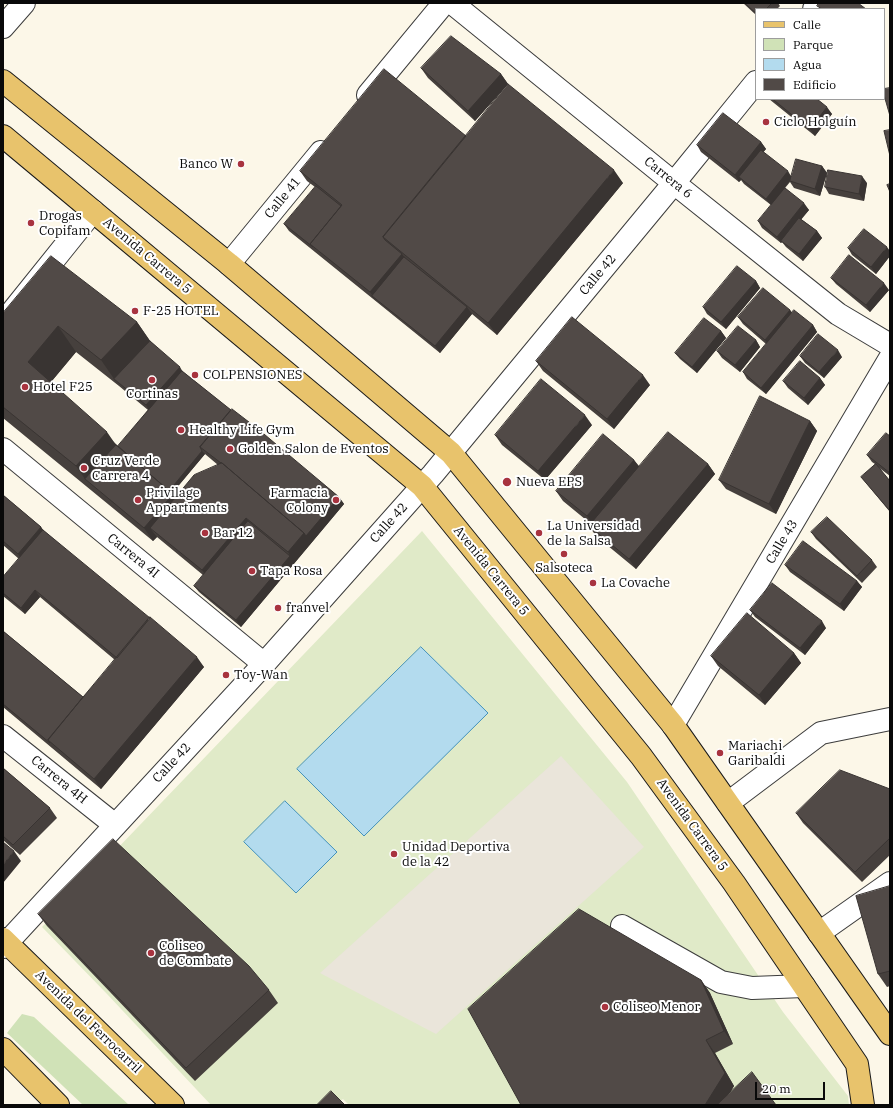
<!DOCTYPE html>
<meta charset="utf-8">
<style>
body{margin:0}
#map{position:relative;width:893px;height:1108px;overflow:hidden;background:#fcf7e8;font-family:"IBM Plex Serif",serif}
canvas{display:block}
.frame{position:absolute;inset:0;border:4px solid #090909;pointer-events:none}
.legend{position:absolute;left:755px;top:8px;width:130px;height:92px;box-sizing:border-box;background:#fff;border:1px solid #9d9d9d;margin:0;padding:5px 7px;list-style:none;font-size:12px;color:#090909}
.legend li{display:flex;align-items:center;gap:8px;height:20px}
.legend b{width:20px;border:1px solid #9d9d9d}
.scale{position:absolute;left:755px;top:1082px;width:70px;height:18px;box-sizing:border-box;border:2px solid #090909;border-top:0;padding-left:5px;font-size:12px;line-height:14px;white-space:nowrap;color:#090909;-webkit-text-stroke:3px #fff;paint-order:stroke}
</style>
<div id="map">
<canvas width="893" height="1108"></canvas>
<div class="frame"></div>
<ul class="legend">
<li><b style="height:5px;background:#e8c36c"></b>Calle</li>
<li><b style="height:11px;background:#d0e2b7"></b>Parque</li>
<li><b style="height:11px;background:#b3dbee"></b>Agua</li>
<li><b style="height:11px;background:#514a47"></b>Edificio</li>
</ul>
<div class="scale">20 m</div>
</div>
<script>
const ctx = document.querySelector('canvas').getContext('2d');
ctx.lineJoin = 'round';
function fillPath(path, color) { ctx.fillStyle = color; ctx.fill(path, 'evenodd'); }
function stroke(path, color, width, dash) { ctx.strokeStyle = color; ctx.lineWidth = width; ctx.lineCap = dash ? 'butt' : 'round'; ctx.setLineDash(dash || []); ctx.stroke(path); }
function drawText(font, color, halo, rows, align = 'center') {
  ctx.font = font + ' "IBM Plex Serif",serif'; ctx.lineWidth = 4; ctx.setLineDash([]); ctx.textBaseline = 'middle'; ctx.strokeStyle = halo; ctx.fillStyle = color; for (const [text, x, y, turn = 0] of rows) {
    ctx.save(); ctx.translate(x, y); ctx.rotate((+turn || 0) * Math.PI / 180); ctx.textAlign = isNaN(turn) ? turn : align; if (halo) ctx.strokeText(text, 0, 0); ctx.fillText(text, 0, 0); ctx.restore();
  }
}
const green = new Path2D(`
 M22 1014 34 1017 129 1105H83L7 1033Z`);
const pitch = new Path2D(`
 M422 531 627 782 783 1012 848 1096 849 1105H349L343 1099 335 1105H211L107 994 42 927Z`);
const plaza = new Path2D(`
 M561 756 644 847 436 1034 320 973Z`);
const water = new Path2D(`
 M421 647 488 713 364 836 297 769Z
 M285 801 337 852 296 893 244 842Z`);
const minor = new Path2D(`
 M452 3 674 183 838 314 890 345
 M814 9 819 3
 M3 27 24 3
 M368 95 444 3
 M229 264 321 152
 M3 323 93 211
 M3 449 264 664
 M673 725 890 358
 M3 736 115 825
 M728 803 821 733 890 719
 M622 926 721 982 752 988 804 986
 M819 933 890 883
 M3 947 264 664 433 474 674 183 756 82`);
const major = new Path2D(`
 M3 81 229 264 451 453 673 725 890 1034
 M3 136 422 486 641 756 734 883 857 1064 863 1105
 M3 939 173 1105
 M3 1049 58 1105`);
const wall = new Path2D(`
 M743 3H778L780 6 777 9H756V15Z
 M421 68 501 74 508 84 475 121 428 78Z
 M769 99H817L832 114 815 136Z
 M466 136 623 183 497 335 472 314 440 353 289 231 284 224 315 187 307 181 300 171Z
 M761 142 766 149 763 152 791 176 822 166 827 173 820 196 794 188 790 182 785 188 809 210 801 219 817 231 822 238 803 261 786 247 782 242 781 243 762 228 758 221 771 205 744 184 741 180 739 182 701 152 697 145Z
 M867 183 864 201 829 194 825 187Z
 M848 248 890 251V256L876 274 852 255Z
 M831 278 889 290 870 312 836 284Z
 M756 281 760 288 726 329 707 314 703 307Z
 M790 310 792 313 813 325 817 332 766 394 747 379 743 372 766 344 743 324 738 317Z
 M3 313 137 322 150 341 182 371 339 497 344 504 241 627 199 592 194 586 203 575 157 537 153 541 3 418ZM76 352 119 386 148 410 118 446 51 382ZM205 454 218 465 175 497 172 493Z
 M721 331 726 338 697 373 680 359 675 353Z
 M756 340 760 347 740 372 722 358 717 351Z
 M800 356 842 357 824 378 805 363Z
 M536 361 650 385 614 429 543 371Z
 M820 378 825 385 808 405 788 388 783 381Z
 M810 421 817 431 776 514 726 489 719 480Z
 M592 425 545 480 502 445 495 435Z
 M890 436V476L878 467 890 481V512L866 483 861 477 875 464 872 462 867 455Z
 M634 460 639 466 708 464 715 474 636 569 596 536 589 526 591 524 563 501 556 491Z
 M3 495 41 527 43 530 204 667 101 789 3 707V631L83 697 115 660 40 597 25 614 3 596V577L19 559 3 545Z
 M811 532 872 560 877 567 862 583 816 539Z
 M785 565 857 581 862 587 844 611 790 572Z
 M750 610 826 628 805 655 755 617Z
 M794 653 801 663 765 705 718 666 711 656Z
 M3 768 50 808 57 818 20 855 3 840Z
 M890 789V855L862 882 803 823 796 813Z
 M890 886V986L887 987 878 974Z
 M38 914 269 990 278 1003 195 1081 47 926Z
 M701 980 710 993 733 1044 715 1053 734 1086 730 1093 521 1105Z`);
const shadedWall = new Path2D(`
 M501 74 508 84 475 121 468 111Z
 M827 107 832 114 815 136 810 129Z
 M761 142 766 149 742 179 739 177 741 180 739 182 735 175Z
 M822 166 827 173 820 196 815 189Z
 M614 170 623 183 497 335 488 323Z
 M788 171 792 178 771 205 766 199Z
 M862 176 867 183 864 201 859 194Z
 M804 203 809 210 783 242 781 241 782 242 781 243 777 237Z
 M817 231 822 238 803 261 799 254Z
 M887 247 890 251V256L876 274 871 267Z
 M402 254 409 264 372 296 377 302 370 292Z
 M756 281 760 288 726 329 721 322Z
 M884 283 889 290 870 312 866 305Z
 M467 307 472 314 440 353 435 346Z
 M790 310 795 317 770 347 765 340Z
 M137 322 155 348 114 379 119 386 101 360Z
 M813 325 817 332 766 394 761 388Z
 M58 326 76 352 46 388 28 362Z
 M721 331 726 338 697 373 692 367Z
 M756 340 760 347 740 372 735 365Z
 M838 350 842 357 824 378 819 372Z
 M180 367 184 374 150 412 146 405Z
 M643 375 650 385 614 429 607 419Z
 M820 378 825 385 808 405 804 398Z
 M585 415 592 425 545 480 538 471Z
 M810 421 817 431 776 514 769 504Z
 M107 432 125 458 85 479 76 466Z
 M202 451 205 454 170 496 168 492Z
 M634 460 641 470 594 526 587 516Z
 M708 464 715 474 636 569 629 559Z
 M173 494 182 507 150 528 157 537 153 541 144 528Z
 M339 497 344 504 241 627 236 620 290 556 288 552 304 533Z
 M246 518 253 528 209 580 202 570Z
 M41 527 48 537 25 564 18 554Z
 M857 581 862 587 844 611 840 604Z
 M35 590 40 597 25 614 21 608Z
 M822 621 826 628 805 655 800 648Z
 M794 653 801 663 765 705 759 695Z
 M197 657 204 667 101 789 94 779Z
 M14 851 21 861 3 883V865Z
 M701 980 710 993 733 1044 724 1031Z
 M706 1040 715 1053 734 1086 722 1105H705Z`);
const building = new Path2D(`
 M745 3H772L766 9H756V13Z
 M819 3H858L866 9H822L817 6Z
 M451 36 501 74 468 111 421 68Z
 M384 69 466 136 383 237 385 240 402 254 370 292 310 244 342 205 300 171Z
 M508 84 614 170 488 323 383 237Z
 M890 88V116L884 95V89Z
 M773 99H817L827 107 810 129Z
 M723 113 761 142 735 175 697 145Z
 M890 130V156L884 131Z
 M761 150 788 171 766 199 739 177Z
 M796 159 822 166 815 189 790 181Z
 M828 170 862 176 859 194 825 187Z
 M890 184V192L887 185Z
 M316 186 341 206 310 244 313 247 284 224Z
 M785 188 804 203 777 237 758 221Z
 M799 218 817 231 799 254 781 241Z
 M864 229 887 247 871 267 848 248Z
 M849 255 884 283 866 305 831 278Z
 M51 256 137 322 101 360 58 326 28 362 107 432 76 466 3 407V313Z
 M404 257 467 307 435 346 372 296Z
 M737 266 756 281 721 322 703 307Z
 M763 288 790 310 765 340 738 317Z
 M794 310 813 325 761 388 743 372Z
 M572 317 643 375 607 419 536 361Z
 M704 318 721 331 692 367 675 353Z
 M738 326 756 340 735 365 717 351Z
 M818 334 838 350 819 372 800 356Z
 M150 341 180 367 146 405 114 379Z
 M800 361 820 378 804 398 783 381Z
 M182 371 231 410 200 447 202 451 169 491 118 446Z
 M541 379 585 415 538 471 495 435Z
 M760 396 810 421 769 504 719 480Z
 M232 409 258 429 339 497 306 536 304 533 222 463H221L200 447Z
 M668 432 708 464 629 559 589 526Z
 M886 433 890 436V473L867 455Z
 M603 434 634 460 587 516 556 491Z
 M116 445 173 494 144 528 85 479Z
 M222 463 304 533 288 552 246 518 202 570 150 528 194 475Z
 M876 464 890 481V511L861 477Z
 M3 495 41 527 18 554 3 541Z
 M827 517 872 560 857 576 811 532Z
 M248 521 290 556 236 620 194 586Z
 M43 530 150 618 117 658 35 590 21 608 3 593V577Z
 M803 541 857 581 840 604 785 565Z
 M772 583 822 621 800 648 750 610Z
 M747 613 794 653 759 695 711 656Z
 M150 617 197 657 94 779 48 740Z
 M3 631 83 697 48 740 50 743 3 704Z
 M3 768 50 808 13 845 3 836Z
 M840 770 890 789V838L855 872 796 813Z
 M113 839 249 966 269 990 186 1068 38 914Z
 M3 842 14 851 3 865Z
 M890 886V971L878 974 856 896Z
 M579 909 701 980 724 1031 706 1040 725 1073 705 1105H521L468 1009Z
 M752 1072 776 1105H717Z
 M331 1091 345 1105H317Z`);
const markers = [
 [766,122,4,"#a8333f"],
 [241,164,4,"#a8333f"],
 [31,223,4,"#a8333f"],
 [135,311,4,"#a8333f"],
 [195,375,4,"#a8333f"],
 [152,380,4,"#a8333f"],
 [25,387,4,"#a8333f"],
 [181,430,4,"#a8333f"],
 [230,449,4,"#a8333f"],
 [84,468,4,"#a8333f"],
 [507,482,5,"#a8333f"],
 [138,500,4,"#a8333f"],
 [336,500,4,"#a8333f"],
 [205,533,4,"#a8333f"],
 [539,533,4,"#a8333f"],
 [564,554,4,"#a8333f"],
 [252,571,4,"#a8333f"],
 [593,583,4,"#a8333f"],
 [278,608,4,"#a8333f"],
 [226,675,4,"#a8333f"],
 [720,753,4,"#a8333f"],
 [394,854,4,"#a8333f"],
 [151,953,4,"#a8333f"],
 [605,1007,4,"#a8333f"]
];
const poiNames = [
 ["Ciclo Holguín",774,122],
 ["Banco W",233,164,"right"],
 ["Drogas",39,216],
 ["Copifam",39,231],
 ["F-25 HOTEL",143,311],
 ["COLPENSIONES",203,375],
 ["Hotel F25",33,387],
 ["Cortinas",152,394,"center"],
 ["Healthy Life Gym",189,430],
 ["Golden Salon de Eventos",238,449],
 ["Cruz Verde",92,461],
 ["Carrera 4",92,476],
 ["Nueva EPS",516,482],
 ["Privilage",146,493],
 ["Appartments",146,508],
 ["Farmacia",328,493,"right"],
 ["Colony",328,508,"right"],
 ["La Universidad",547,526],
 ["de la Salsa",547,541],
 ["Bar 12",213,533],
 ["Salsoteca",564,568,"center"],
 ["Tapa Rosa",260,571],
 ["La Covache",601,583],
 ["franvel",286,608],
 ["Toy-Wan",234,675],
 ["Mariachi",728,746],
 ["Garibaldi",728,761],
 ["Unidad Deportiva",402,847],
 ["de la 42",402,862],
 ["Coliseo",159,946],
 ["de Combate",159,961],
 ["Coliseo Menor",613,1007]
];
const streetNames = [
 ["Carrera 6",668,178,39],
 ["Calle 41",283,198,-51],
 ["Avenida Carrera 5",147,256,40],
 ["Calle 42",598,275,-50],
 ["Calle 42",389,523,-48],
 ["Calle 43",782,542,-59],
 ["Carrera 4I",133,556,39],
 ["Avenida Carrera 5",491,571,51],
 ["Calle 42",172,763,-47],
 ["Carrera 4H",59,780,39],
 ["Avenida Carrera 5",692,825,54],
 ["Avenida del Ferrocarril",88,1022,44]
];
fillPath(green, '#d0e2b7');
fillPath(pitch, '#e0eac8');
fillPath(plaza, '#eae5da');
fillPath(water, '#b3dbee');
stroke(water, '#4392bc', 1);
stroke(minor, '#3c3c3c', 24);
stroke(major, '#1a1a1a', 24);
stroke(minor, '#fff', 22);
stroke(major, '#e8c36c', 22);
fillPath(wall, '#46403d');
fillPath(shadedWall, '#393432');
fillPath(building, '#514a47');
stroke(building, '#393432', 1);
for (const [x, y, r, color] of markers) { const dot = new Path2D(); dot.arc(x, y, r, 0, 2 * Math.PI); ctx.fillStyle = color; ctx.fill(dot); stroke(dot, '#fff', 1.5); }
drawText('13px', '#090909', '#fff', poiNames, 'left');
drawText('13px', '#090909', '#fff', streetNames);
</script>
